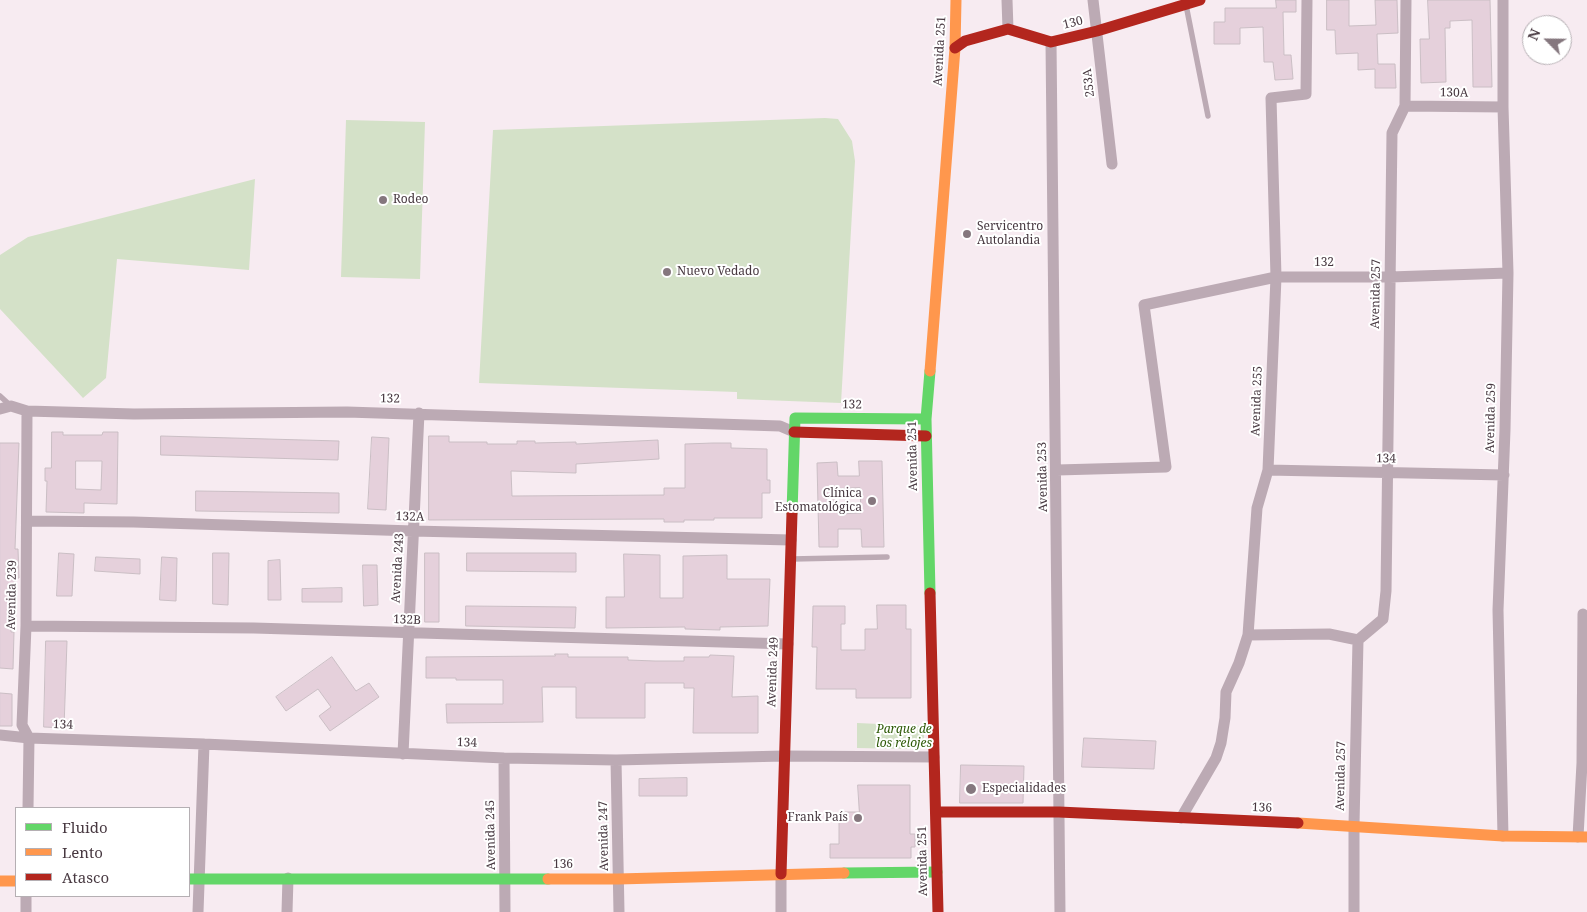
<!DOCTYPE html>
<meta charset="utf-8">
<style>
body{margin:0}
#map{position:relative;width:1587px;height:912px;overflow:hidden;background:#f7ebf1;font-family:"Noto Serif",serif}
canvas{display:block}
.legend{position:absolute;left:15px;top:807px;width:175px;height:90px;box-sizing:border-box;background:#fff;border:1px solid #b5afb3;margin:0;padding:6px 9px;list-style:none;font-size:15px;color:#473840}
.legend li{display:flex;align-items:center;gap:10px;height:25px}
.legend b{width:25px;border:1px solid #b5afb3}
.north{position:absolute;left:1522px;top:15px;width:50px;height:50px;box-sizing:border-box;background:#fff;border:1px solid #b5afb3;border-radius:50%;rotate:293deg;font-size:14px;font-weight:700;line-height:20px;text-align:center;color:#473840}
.north::after{content:'';display:block;margin:auto;width:18px;height:22px;background:#85777e;clip-path:polygon(50% 0,100% 100%,50% 72%,0 100%)}
</style>
<div id="map">
<canvas width="1587" height="912"></canvas>
<ul class="legend">
<li><b style="height:6px;background:#63d668"></b>Fluido</li>
<li><b style="height:6px;background:#ff974d"></b>Lento</li>
<li><b style="height:6px;background:#b3261e"></b>Atasco</li>
</ul>
<div class="north">N</div>
</div>
<script>
const ctx = document.querySelector('canvas').getContext('2d');
ctx.lineJoin = 'round';
function fillPath(path, color) { ctx.fillStyle = color; ctx.fill(path, 'evenodd'); }
function stroke(path, color, width, dash) { ctx.strokeStyle = color; ctx.lineWidth = width; ctx.lineCap = dash ? 'butt' : 'round'; ctx.setLineDash(dash || []); ctx.stroke(path); }
function drawText(font, color, halo, rows, align = 'center') {
  ctx.font = font + ' "Noto Serif",serif'; ctx.lineWidth = 4; ctx.setLineDash([]); ctx.textBaseline = 'middle'; ctx.strokeStyle = halo; ctx.fillStyle = color; for (const [text, x, y, turn = 0] of rows) {
    ctx.save(); ctx.translate(x, y); ctx.rotate((+turn || 0) * Math.PI / 180); ctx.textAlign = isNaN(turn) ? turn : align; if (halo) ctx.strokeText(text, 0, 0); ctx.fillText(text, 0, 0); ctx.restore();
  }
}
const green = new Path2D(`
 M825 118 838 119 852 141 855 161 841 403 737 399V392L479 383 493 130Z
 M346 120 425 122 420 279 341 277Z
 M255 179 249 270 117 259 106 378 83 398 0 309V255L28 237Z
 M857 723 924 726V738L920 746 907 749 857 748Z`);
const building = new Path2D(`
 M1276 0H1296V12H1283L1284 55H1291L1293 79 1275 80 1273 62H1264L1263 27 1240 28V44H1214V22H1225V8H1276Z
 M1327 0H1349V26L1376 25 1375 0H1397L1398 33 1377 34 1378 64H1395L1396 88H1375V69L1358 70V53L1336 54 1335 30H1327Z
 M1428 0H1490L1492 87H1473L1472 20 1450 21V28H1445L1446 82 1421 83 1420 39H1429Z
 M52 432H63V435H102L103 432H118L117 504 84 503V513L46 512 47 481H45V468H51ZM76 461H102L101 490 76 489Z
 M161 436 339 441 338 460 161 455Z
 M429 436H449V442H487V444H517V441H535V443L576 442V444L658 440 659 459 576 464V473L511 471 512 496 664 495V488H685V444L713 443H731V448L767 449V480H770V493H762V518H714V520H684V522H664V519L429 520Z
 M372 437 389 438 386 510 368 509Z
 M0 443H19L15 549H18L19 578H15V596H11V632H14L13 669 0 668Z
 M859 461H882L884 547H862L861 529H838V547H819L817 463 837 462 838 476H859ZM860 488 861 513 838 514 837 489Z
 M196 491 339 493V513L196 511Z
 M59 553 74 554 72 596H57Z
 M213 553H229L228 605 213 604Z
 M425 553H439V622H425Z
 M467 553H576V572L467 571Z
 M624 554 660 555V598H683V556L727 555V579H770L768 626 720 627V630L685 629V627L606 628V597H624Z
 M96 557 140 559V574L95 571Z
 M162 557 177 558 176 601 160 600Z
 M280 560 281 600H268V561Z
 M363 565H377L378 605 364 606Z
 M342 588V602H302V589Z
 M877 605H906V629H911V698H856V689H816L817 647H812L813 606H845V624H841V650H865V629H877Z
 M466 606 576 607 575 628 466 626Z
 M46 641H67L64 728 44 727Z
 M555 654H568V657H628V660L655 661H684V657H709L710 655 734 656 732 697 758 696V733H693L694 688H684V683H645V718H576V687H542L543 722 447 723 446 704H503V680H456V678H426V657L555 656Z
 M332 657 356 691 369 683 379 697 330 731 319 716 331 707 318 689 286 711 276 697Z
 M0 693 12 694V726H0Z
 M1084 738 1156 741 1154 769 1082 767Z
 M961 765 1024 766 1023 803H960Z
 M687 778V796H639V779Z
 M858 785H910V834H915V847H911V858H830V844H839V812H859Z`);
const lane = new Path2D(`
 M1186 5 1208 116
 M0 396 11 406
 M792 559 887 557`);
const street = new Path2D(`
 M1007 0 1008 29
 M1093 0 1112 164
 M1051 42 1060 912
 M1405 106 1503 107
 M0 409 11 406 27 411 134 414 347 412 780 426 794 432
 M27 411 26 626 22 725 29 738 28 808
 M1057 470 1166 467 1144 305 1276 277H1390L1508 273
 M1268 470 1504 475
 M27 521 134 522 413 531 791 540
 M26 626 254 628 788 644
 M1248 635 1329 634 1358 640 1383 619 1386 591 1392 133 1405 106 1406 0
 M0 735 29 738 204 744 504 758 616 760 784 756 934 757
 M403 754 419 413
 M504 758 505 912
 M616 760 619 912
 M1181 818 1216 758 1221 743 1225 718 1226 692 1239 663 1248 635 1257 508 1268 470 1276 277 1271 98 1306 94 1307 0
 M1503 836 1498 610 1505 430 1508 273 1503 107V0
 M1578 837 1582 763 1583 614
 M781 874V912
 M26 912V896
 M198 912 204 744
 M287 912 288 878
 M1354 912V825L1358 640`);
const fast = new Path2D(`
 M930 371 926 419 930 593
 M792 513 795 418 926 419
 M844 873 937 872
 M189 879H548`);
const slow = new Path2D(`
 M930 371 955 48 956 0
 M1298 823 1503 836 1587 837
 M548 879H618L844 873
 M0 881H16`);
const jam = new Path2D(`
 M955 48 965 41 1008 29 1051 42 1097 31 1200 0
 M794 432 926 436
 M930 593 938 912
 M936 812H1059L1298 823
 M781 874 792 513`);
const markers = [
 [383,200,5,"#85777e"],
 [967,234,5,"#85777e"],
 [667,272,5,"#85777e"],
 [872,501,5,"#85777e"],
 [971,789,6,"#85777e"],
 [858,818,5,"#85777e"]
];
const streetNames = [
 ["130",1073,23,-14],
 ["Avenida 251",940,51,-87],
 ["253A",1089,83,-96],
 ["130A",1454,93,1],
 ["132",1324,263],
 ["Avenida 257",1376,294,-89],
 ["132",390,399,1],
 ["Avenida 255",1257,401,-88],
 ["132",852,405,1],
 ["Avenida 259",1491,418,-89],
 ["Avenida 251",913,456,-91],
 ["134",1386,459,1],
 ["Avenida 253",1043,477,-91],
 ["132A",410,517,2],
 ["Avenida 243",398,568,-87],
 ["Avenida 239",12,595,-89],
 ["132B",407,620,2],
 ["Avenida 249",773,672,-88],
 ["134",63,725,2],
 ["134",467,743,2],
 ["Avenida 257",1341,776,-89],
 ["136",1262,808,2],
 ["Avenida 245",491,835,-91],
 ["Avenida 247",604,836,-91],
 ["Avenida 251",923,861,-91],
 ["136",563,865]
];
const poiNames = [
 ["Rodeo",393,200],
 ["Servicentro",977,227],
 ["Autolandia",977,241],
 ["Nuevo Vedado",677,272],
 ["Clínica",862,494,"right"],
 ["Estomatológica",862,508,"right"],
 ["Especialidades",982,789],
 ["Frank País",848,818,"right"]
];
const parkNames = [
 ["Parque de",904,730],
 ["los relojes",904,744]
];
fillPath(green, '#d4e1c8');
fillPath(building, '#e5d0db');
stroke(building, '#cabec4', 1);
stroke(lane, '#bcaab4', 5.5);
stroke(street, '#bcaab4', 11);
stroke(fast, '#63d668', 11);
stroke(slow, '#ff974d', 11);
stroke(jam, '#b3261e', 11);
for (const [x, y, r, color] of markers) { const dot = new Path2D(); dot.arc(x, y, r, 0, 2 * Math.PI); ctx.fillStyle = color; ctx.fill(dot); stroke(dot, '#fff', 2); }
drawText('12px', '#473840', '#fff', streetNames);
drawText('12px', '#473840', '#fff', poiNames, 'left');
drawText('italic 12px', '#2d5906', '#fff', parkNames);
</script>
